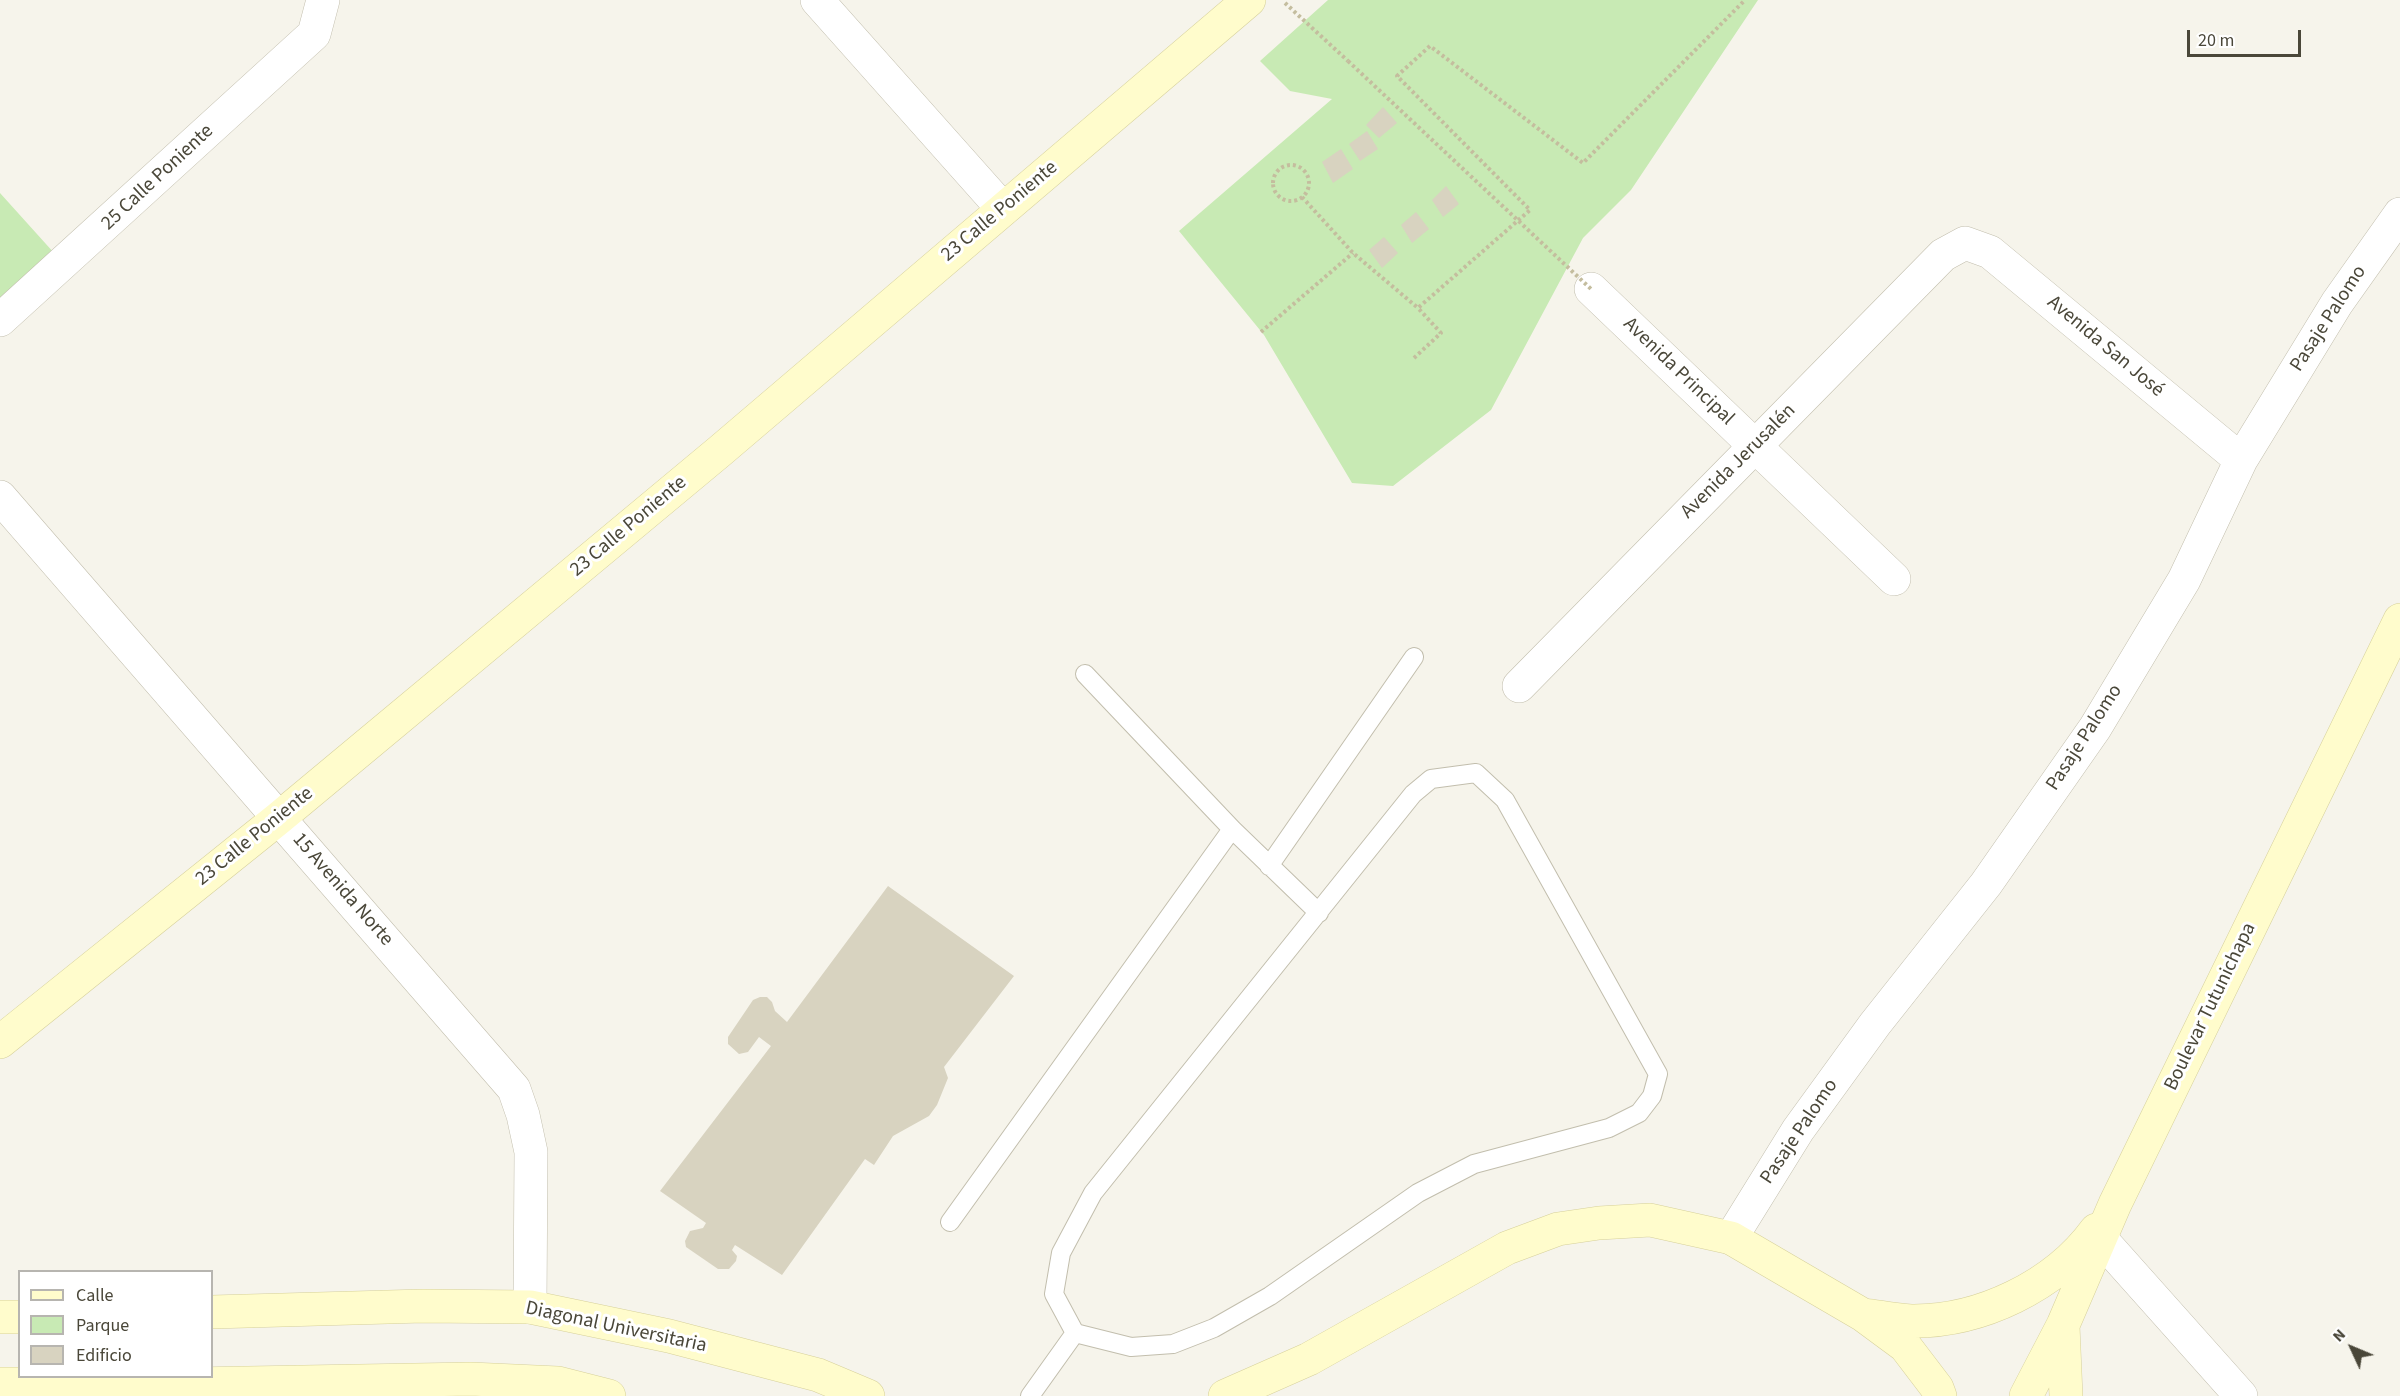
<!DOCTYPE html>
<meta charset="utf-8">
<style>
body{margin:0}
#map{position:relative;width:2400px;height:1396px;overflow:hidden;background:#f6f4eb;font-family:"Source Sans 3",sans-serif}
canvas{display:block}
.legend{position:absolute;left:18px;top:1270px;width:195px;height:108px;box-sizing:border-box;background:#fff;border:2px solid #b7b5b0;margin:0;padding:8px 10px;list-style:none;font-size:18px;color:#4a4739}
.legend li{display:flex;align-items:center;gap:12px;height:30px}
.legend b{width:30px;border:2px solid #b7b5b0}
.north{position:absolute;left:2322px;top:1318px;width:60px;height:60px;-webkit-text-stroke:4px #fff;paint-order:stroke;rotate:314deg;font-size:16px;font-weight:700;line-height:24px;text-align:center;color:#4a4739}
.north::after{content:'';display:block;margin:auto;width:21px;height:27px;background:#4a4739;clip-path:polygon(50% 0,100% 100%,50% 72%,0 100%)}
.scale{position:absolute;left:2187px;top:30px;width:114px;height:27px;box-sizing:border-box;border:3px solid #4a4739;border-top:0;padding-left:8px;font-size:18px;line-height:21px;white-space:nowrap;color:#4a4739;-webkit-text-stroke:4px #fff;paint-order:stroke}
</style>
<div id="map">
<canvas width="2400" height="1396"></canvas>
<ul class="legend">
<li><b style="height:8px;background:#fffccc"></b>Calle</li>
<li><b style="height:16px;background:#c8eab4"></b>Parque</li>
<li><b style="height:16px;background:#d8d3c0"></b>Edificio</li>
</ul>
<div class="north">N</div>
<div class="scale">20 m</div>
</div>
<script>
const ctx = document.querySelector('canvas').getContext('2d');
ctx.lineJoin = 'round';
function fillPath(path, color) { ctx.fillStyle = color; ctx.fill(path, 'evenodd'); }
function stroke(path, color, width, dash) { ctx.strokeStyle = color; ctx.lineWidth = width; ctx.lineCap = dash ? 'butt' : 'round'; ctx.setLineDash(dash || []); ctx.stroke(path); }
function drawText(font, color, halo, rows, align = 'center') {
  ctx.font = font + ' "Source Sans 3",sans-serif'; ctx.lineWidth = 6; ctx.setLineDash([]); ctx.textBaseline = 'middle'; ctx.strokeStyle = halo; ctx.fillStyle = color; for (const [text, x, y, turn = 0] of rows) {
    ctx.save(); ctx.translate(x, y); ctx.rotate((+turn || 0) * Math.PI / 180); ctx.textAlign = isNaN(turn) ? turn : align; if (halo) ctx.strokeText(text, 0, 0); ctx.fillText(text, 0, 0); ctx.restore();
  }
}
const green = new Path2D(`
 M1328 0H1758L1631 190 1583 238 1491 410 1393 486 1352 483 1264 335 1179 231 1332 99 1290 91 1260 61Z
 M0 193 64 264 0 320Z`);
const building = new Path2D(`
 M1383 107 1397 123 1379 138 1366 125Z
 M1367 131 1378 149 1360 161 1349 144Z
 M1341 149 1353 169 1333 183 1322 162Z
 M1446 186 1459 204 1443 217 1432 200Z
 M1416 212 1429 229 1412 243 1401 225Z
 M1384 237 1398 253 1382 268 1369 250Z
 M888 886 1014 976 944 1067 948 1078 937 1105 929 1116 893 1136 874 1165 865 1159 782 1275 735 1245 732 1250 737 1256 736 1261 729 1269H718L686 1247 685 1241 690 1231 703 1228 706 1223 660 1191 771 1046 759 1037 748 1052 739 1054 728 1044V1037L753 1000 760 997H767L772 1002 775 1011 787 1022Z`);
const path = new Path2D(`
 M1285 3 1348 61
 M1273 183a18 18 0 1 1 36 0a18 18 0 1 1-36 0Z
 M1302 197 1353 253 1418 308 1530 210 1397 76 1430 46 1583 163 1745 0
 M1261 332 1353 253
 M1414 358 1441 333 1418 308`);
const lane = new Path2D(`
 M1085 674 1232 829
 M1476 773 1505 800 1658 1074 1652 1096 1639 1113 1609 1128 1474 1164 1418 1193 1270 1296 1214 1328 1173 1344 1131 1347 1075 1333 1054 1294 1061 1253 1093 1193 1413 794 1431 779Z
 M1269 866 1414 657
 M950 1222 1232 829 1319 913
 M1030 1396 1075 1333`);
const street = new Path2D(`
 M817 0 1003 209
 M1591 289 1894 579
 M0 320 314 34 323 0
 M0 497 514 1089 523 1115 531 1152 530 1307
 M1519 686 1943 255 1965 243 1990 252 2241 460
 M1731 1238 1798 1130 1875 1024 1986 884 2095 728 2184 580 2241 460 2337 303 2400 214
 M2101 1239 2241 1396`);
const secondary = new Path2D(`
 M0 1042 279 818 720 451 1249 0
 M212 1312 423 1306 530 1307 669 1336 818 1375 868 1396
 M1865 1315C1880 1317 1896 1320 1911 1321 1980 1322 2055 1286 2096 1230
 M0 1317H20
 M2063 1326 2066 1396
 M0 1384H192L471 1379 558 1383 609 1396
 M1225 1396 1309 1359 1507 1248 1558 1229 1599 1223 1650 1220 1731 1238 1863 1315 1905 1346 1937 1388 1940 1396
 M2026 1396 2063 1325 2115 1204 2400 620`);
const pathBridge = new Path2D(`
 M1348 61 1591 289`);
const streetNames = [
 ["25 Calle Poniente",158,178,-43],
 ["23 Calle Poniente",1000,212,-40],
 ["Pasaje Palomo",2329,319,-57],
 ["Avenida San José",2105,347,40],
 ["Avenida Principal",1678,372,44],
 ["Avenida Jerusalén",1739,462,-45],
 ["23 Calle Poniente",629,527,-40],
 ["Pasaje Palomo",2085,738,-57],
 ["23 Calle Poniente",255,837,-39],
 ["15 Avenida Norte",342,890,49],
 ["Boulevar Tutunichapa",2211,1007,-64],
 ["Pasaje Palomo",1800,1132,-56],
 ["Diagonal Universitaria",616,1328,12]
];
fillPath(green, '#c8eab4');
fillPath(building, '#d8d3c0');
stroke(lane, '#c2bead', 20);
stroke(street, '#c2bead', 34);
stroke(secondary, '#d6d09b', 34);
stroke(path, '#c4bd9e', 4, [3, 3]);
stroke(lane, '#fff', 18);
stroke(street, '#fff', 33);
stroke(secondary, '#fffccc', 33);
stroke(pathBridge, '#c4bd9e', 4, [3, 3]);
drawText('20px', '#4a4739', '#fff', streetNames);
</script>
